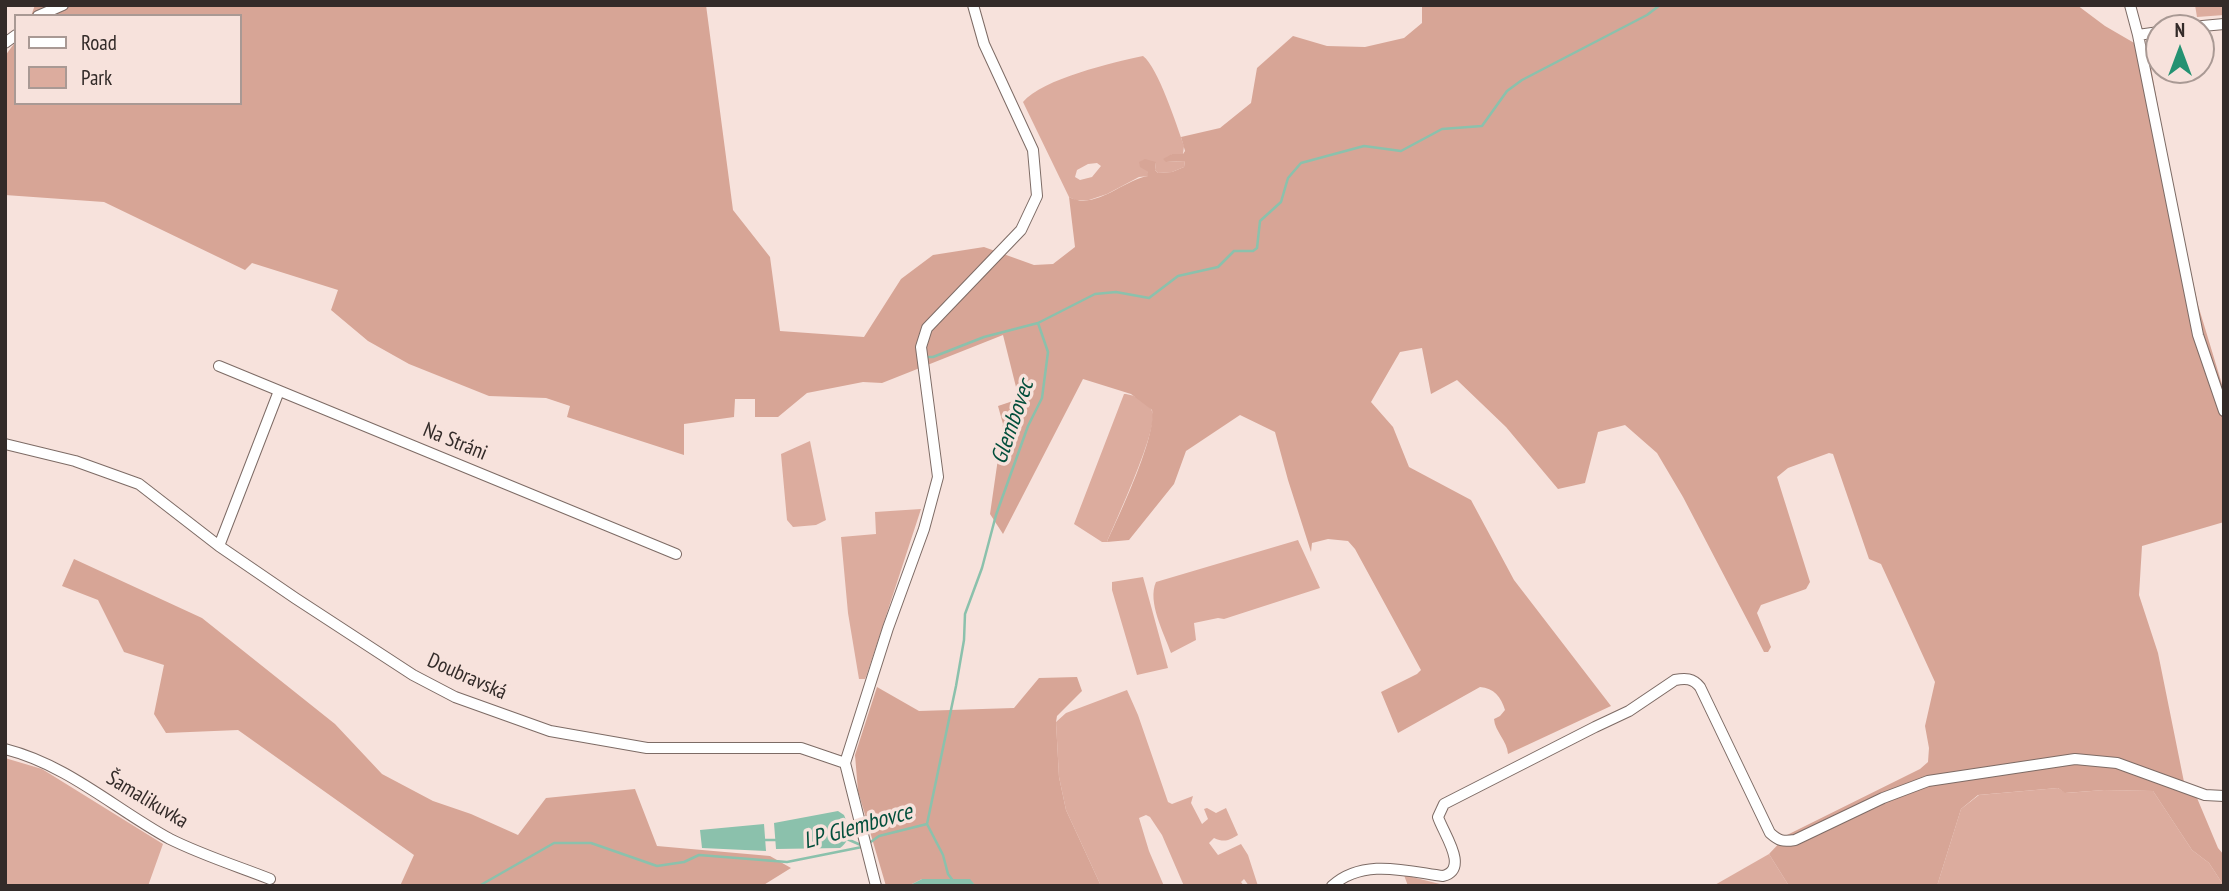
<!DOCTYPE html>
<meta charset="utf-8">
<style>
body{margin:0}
#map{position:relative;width:2229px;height:891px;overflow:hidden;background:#f7e2dc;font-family:"PT Sans Narrow",sans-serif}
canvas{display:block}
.frame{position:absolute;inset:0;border:7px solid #332b29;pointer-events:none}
.legend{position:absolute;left:14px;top:14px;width:228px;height:91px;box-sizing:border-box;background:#f7e2dc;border:2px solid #a99994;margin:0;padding:9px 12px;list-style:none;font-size:21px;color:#332b29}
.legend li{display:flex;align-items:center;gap:14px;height:35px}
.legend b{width:35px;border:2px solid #a99994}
.north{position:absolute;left:2145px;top:14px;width:70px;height:70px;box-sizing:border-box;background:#f7e2dc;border:2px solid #a99994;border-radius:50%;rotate:0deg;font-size:19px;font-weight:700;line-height:28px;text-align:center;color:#332b29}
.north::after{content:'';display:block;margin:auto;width:24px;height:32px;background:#249272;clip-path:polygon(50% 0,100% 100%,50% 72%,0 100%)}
</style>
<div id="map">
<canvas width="2229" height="891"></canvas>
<div class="frame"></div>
<ul class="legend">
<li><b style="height:9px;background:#fff"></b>Road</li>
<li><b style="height:19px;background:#dcac9e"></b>Park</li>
</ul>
<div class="north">N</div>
</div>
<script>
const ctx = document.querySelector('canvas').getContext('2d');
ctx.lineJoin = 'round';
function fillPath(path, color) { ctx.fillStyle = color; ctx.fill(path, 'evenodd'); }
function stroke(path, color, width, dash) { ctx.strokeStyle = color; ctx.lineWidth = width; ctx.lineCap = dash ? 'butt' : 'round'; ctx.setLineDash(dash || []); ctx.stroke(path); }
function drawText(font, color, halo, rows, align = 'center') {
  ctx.font = font + ' "PT Sans Narrow",sans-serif'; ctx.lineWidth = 7; ctx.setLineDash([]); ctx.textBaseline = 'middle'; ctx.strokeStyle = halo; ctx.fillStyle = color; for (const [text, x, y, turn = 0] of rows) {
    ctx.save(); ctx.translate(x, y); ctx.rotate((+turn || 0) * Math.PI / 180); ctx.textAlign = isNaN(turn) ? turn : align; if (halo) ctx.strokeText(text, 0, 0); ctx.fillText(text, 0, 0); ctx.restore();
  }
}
const green = new Path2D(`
 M2195 5H2224V15L2197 17Z
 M1143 56C1158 67 1177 126 1184 146L1183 154H1172L1167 162 1185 161 1184 167 1172 172 1158 173 1155 170 1156 162 1147 171 1149 176 1139 177 1107 194 1089 200H1075L1069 197 1023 102C1042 79 1114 62 1143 56ZM1097 163 1101 166 1092 177 1080 180 1075 177 1077 170 1088 164Z
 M1124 394C1134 394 1151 403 1153 414 1155 436 1117 518 1107 542H1102L1074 524Z
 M810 441 826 520 816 525 793 527 787 520 781 454Z
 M921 509 867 674 865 679H859L848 613 841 537 876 534 875 512Z
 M1298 540 1320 588 1224 619 1218 618 1194 623 1196 640 1171 653C1164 633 1147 602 1156 582Z
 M1143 577 1168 668 1137 675 1112 590V582Z
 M1127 690 1138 715 1168 802 1172 804 1193 796 1191 803 1202 824 1208 819 1204 809 1207 808 1216 813 1226 808 1238 835C1229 840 1225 843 1214 838L1209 843 1218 855 1241 844 1248 855 1258 886H1249L1244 879 1241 882 1244 886H1184L1162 835 1150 817 1146 815 1139 818 1149 851 1164 886H1101L1066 810 1059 777 1056 722 1066 713Z
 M5 758 42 769 163 844 148 886H5Z
 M2058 788 2066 793 2104 790 2153 791 2192 850 2209 863 2224 886H1937L1961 809 1979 795Z
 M1769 854 1789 886H1713Z
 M1404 875 1448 886H1408Z`);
const forest = new Path2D(`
 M35 5H706L733 210 770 257 780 331 864 337 901 279 933 255 984 247 1034 265 1053 264 1075 247 1069 197C1095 211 1123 180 1148 176L1147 171 1140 167 1139 162 1145 159 1156 162 1155 170 1158 173 1172 172 1184 167 1185 161 1166 162 1163 159 1172 154H1183L1185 151 1181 137 1220 128 1251 103 1257 68 1293 36 1327 46 1365 47 1404 38 1422 23V5H2077L2105 26 2148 51 2171 179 2198 305 2224 391V522L2142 546 2139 595 2158 653 2184 782 2192 786 2218 848 2224 855V886L2209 863 2192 850 2153 791 2104 790 2065 793 2058 788 1978 795 1961 809 1937 886H1789L1769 854 1787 835 1920 769 1928 762 1929 748 1925 726 1935 682 1881 564 1869 559 1833 454 1829 453 1788 468 1777 477 1810 582 1806 589 1761 605 1757 613 1771 647 1768 652H1764L1683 497 1657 453 1625 425 1598 432 1585 483 1558 489 1506 427 1457 380 1431 394 1422 348 1400 352 1371 402 1393 427 1409 467 1471 500 1514 580 1611 706 1508 754C1507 740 1495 732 1494 719L1500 716 1505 710C1501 697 1494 688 1480 687L1398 733 1381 692 1417 674 1421 670 1355 549 1348 541 1328 539 1312 543 1311 552 1288 480 1275 432 1240 415 1186 451 1174 484 1129 540 1107 542C1119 515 1157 436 1152 410L1131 394 1083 379 1003 534 990 514 1003 424 998 406 1019 399 1003 335 882 383 863 382 807 393 778 417H755V399H735L734 417 684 424V455L567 417 570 406 546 398 489 396 409 364 368 341 331 310 338 290 252 263 245 270 104 202 5 195V56L16 41V103H240V16H31Z
 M74 559 202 618 335 724 382 774 433 801 471 814 518 835 546 798 635 789 657 846 770 856 791 868 762 886H400L414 855 238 730 166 733 154 714 164 665 124 652 98 600 62 586Z
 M1077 677 1082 691 1057 716 1056 722 1059 777 1066 810 1101 886H976L969 879H922L908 886H886L858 791 855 755 877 687 919 711 1014 708 1039 678Z`);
const water = new Path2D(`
 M838 811 844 815C849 827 852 840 840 848L776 849 774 823Z
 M764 824 766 851 702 848 700 830Z
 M922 879H970L976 886H908Z`);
const stream = new Path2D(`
 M924 357H933L984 337 1038 323
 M847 839 863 846
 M763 840H777
 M868 844 879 836 927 824
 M479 886 554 843H591L657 866 684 862 699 855 787 862 862 847
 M957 886 948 874 943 855 927 824 956 686 964 640 965 614 982 568 996 515 1028 426 1042 398 1048 352 1038 323 1095 294 1116 292 1149 298 1178 276 1218 267 1234 251H1253L1257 248 1260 221 1281 202 1288 178 1301 163 1364 146 1401 151 1442 129 1482 126 1507 91 1522 80 1647 15 1660 5`);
const minor = new Path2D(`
 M2130 5 2138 35
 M38 16 63 5
 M2181 28 2224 24
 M2159 32 2138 35 2198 335 2224 411
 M5 43 16 35
 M219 366 676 554
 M5 444 75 461 139 484 219 546 295 598 413 675 455 697 550 731 647 748H801L845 763 876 886
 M219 546 279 391
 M5 749C68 765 115 809 170 839 202 855 237 866 270 879
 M845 763 888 628 924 529 938 477 921 347 927 328 1021 230 1037 196 1033 150 984 44 973 5
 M1332 886C1363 858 1406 871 1443 876 1470 869 1443 833 1438 817L1444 804 1595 727 1629 711 1675 680C1685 678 1693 678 1700 687L1770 833C1779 841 1783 842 1795 840L1883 798 1928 781 2075 759 2117 763 2205 795 2224 796`);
const streetNames = [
 ["Na Stráni",455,442,22],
 ["Doubravská",467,677,24],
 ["Šamalikuvka",147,800,31]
];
const waterNames = [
 ["Glembovec",1013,422,-71],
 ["LP Glembovce",858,827,-16]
];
fillPath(green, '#dcac9e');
fillPath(forest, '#d7a596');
fillPath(water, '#8bc1ac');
stroke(stream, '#8bc1ac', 2.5);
stroke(minor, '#7d6b65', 12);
stroke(minor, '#fff', 10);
drawText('21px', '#332b29', '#f7e2dc', streetNames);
drawText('italic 23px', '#024e3b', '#f7e2dc', waterNames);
</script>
